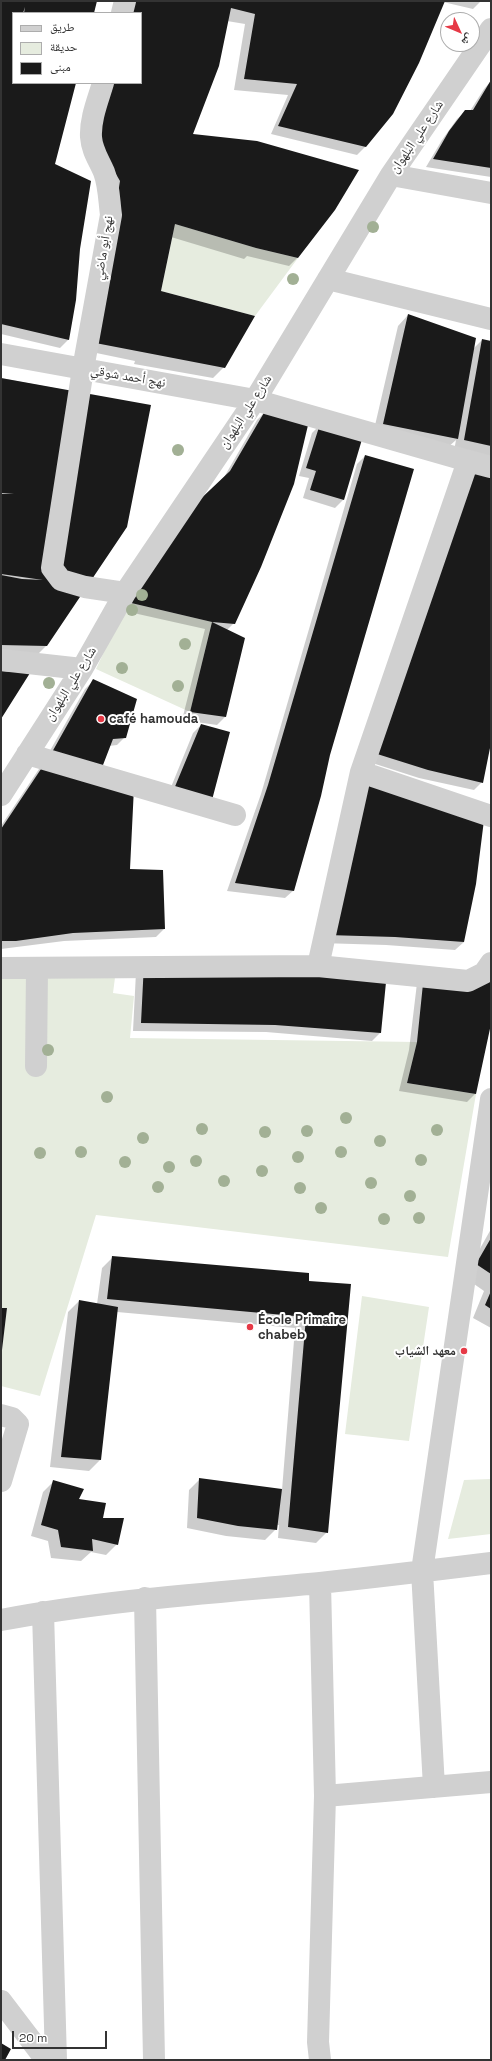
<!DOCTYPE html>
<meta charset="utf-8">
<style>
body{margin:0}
#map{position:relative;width:492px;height:2061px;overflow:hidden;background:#fff;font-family:"Space Grotesk","Noto Naskh Arabic",sans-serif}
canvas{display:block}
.frame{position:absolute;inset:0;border:2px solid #333;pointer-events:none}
.legend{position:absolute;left:12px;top:12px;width:130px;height:72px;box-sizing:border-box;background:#fff;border:1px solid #adadad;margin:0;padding:5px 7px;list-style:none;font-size:12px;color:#333}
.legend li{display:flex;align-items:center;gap:8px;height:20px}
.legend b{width:20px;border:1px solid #adadad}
.north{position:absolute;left:440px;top:12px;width:40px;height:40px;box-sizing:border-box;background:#fff;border:1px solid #adadad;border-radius:50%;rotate:134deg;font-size:11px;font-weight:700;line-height:16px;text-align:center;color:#333}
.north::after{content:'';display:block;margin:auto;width:14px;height:18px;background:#e63946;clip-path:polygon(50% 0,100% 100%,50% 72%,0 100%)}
.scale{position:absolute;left:12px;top:2031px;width:95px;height:18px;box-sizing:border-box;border:2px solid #333;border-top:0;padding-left:5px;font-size:12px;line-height:14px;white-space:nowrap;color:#333;-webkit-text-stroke:3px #fff;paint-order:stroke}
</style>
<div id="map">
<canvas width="492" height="2061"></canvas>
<div class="frame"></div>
<ul class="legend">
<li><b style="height:5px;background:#d0d0d0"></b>طريق</li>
<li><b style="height:11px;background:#e6ecdf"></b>حديقة</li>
<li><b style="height:11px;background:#1a1a1a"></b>مبنى</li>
</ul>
<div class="north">ش</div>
<div class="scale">20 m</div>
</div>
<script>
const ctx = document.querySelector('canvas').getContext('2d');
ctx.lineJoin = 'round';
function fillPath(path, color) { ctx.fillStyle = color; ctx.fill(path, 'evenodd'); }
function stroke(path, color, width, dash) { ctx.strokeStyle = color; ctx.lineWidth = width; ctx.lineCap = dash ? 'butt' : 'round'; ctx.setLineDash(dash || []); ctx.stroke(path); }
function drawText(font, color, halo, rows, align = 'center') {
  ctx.font = font + ' "Space Grotesk","Noto Naskh Arabic",sans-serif'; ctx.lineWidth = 4; ctx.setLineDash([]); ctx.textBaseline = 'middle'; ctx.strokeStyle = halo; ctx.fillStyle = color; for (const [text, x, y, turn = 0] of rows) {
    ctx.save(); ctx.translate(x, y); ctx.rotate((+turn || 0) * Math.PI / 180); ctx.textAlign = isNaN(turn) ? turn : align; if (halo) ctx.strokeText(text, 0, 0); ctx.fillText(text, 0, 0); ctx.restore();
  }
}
const green = new Path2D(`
 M175 224 256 248 298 258 255 316 161 291Z
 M127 602 212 622 190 712 96 669Z
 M116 970 113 993 134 996 130 1038 417 1042 407 1083 476 1094 448 1257 96 1215 40 1396 1 1386V1358L7 1308H1V974Z
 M362 1296 429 1307 409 1441 345 1434Z
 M491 1479V1534L448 1539 464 1480Z`);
const shadow = new Path2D(`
 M1 1H96L93 13H24L23 11 22 13H13V83H75L54 165 79 249 75 300 68 340 60 348 1 334Z
 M117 1H481L473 9 443 2 365 147 357 155 271 134 288 95 234 90 245 24 227 21 191 135 298 257 289 266 247 256 244 259 171 237 159 291 224 367 213 378 134 364 135 361 77 349 110 192 141 83V13Z
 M491 81V177L426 167 442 140 457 119 466 111H470L484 89Z
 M408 315 473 349 482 340 491 342V458L454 451 456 440 446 449 373 434 398 326Z
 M1 378 150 406 47 645 38 654H1Z
 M265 412 234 623 227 630 244 639 225 717 217 725 182 720 205 629 120 610 223 479 257 420Z
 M320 425 362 437 343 500 335 508 303 498 309 478 299 476 312 433Z
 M365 456 329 754 294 890 285 898 227 891 261 794 357 464Z
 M93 681 125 737 117 745 109 746 102 764 129 870 164 929 156 937 64 941 1 949V826L43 763 85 689Z
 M386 689 491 738 482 782 474 790 419 778 366 761Z
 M201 725 229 733 167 797 193 733Z
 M424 793 464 942 455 950 386 945 320 943Z
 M136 972 386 973 380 1033 372 1041 266 1032 133 1031Z
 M417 983 491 1016 475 1094 467 1102 399 1091 409 1050Z
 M491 1229V1328L473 1318 484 1291 464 1277Z
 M113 1257 308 1274 327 1532 316 1543 278 1538 279 1525H277L276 1529 265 1540 226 1536 187 1528 189 1490 200 1479 282 1490 295 1328 117 1312 100 1460 89 1471 50 1467 68 1312 79 1301 97 1304 102 1268Z
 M54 1481 102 1519 117 1544 106 1555 91 1552 81 1561 51 1558 48 1541 31 1536 43 1492Z`);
const building = new Path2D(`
 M1 1H97L94 13H24L25 7 23 13H13V83H76L55 164 91 181 80 249 76 300 69 340 1 324Z
 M123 1H445L419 63 393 114 366 147 278 126 297 84 244 79 255 14 231 8 219 66 193 134 257 141 359 170 335 210 298 258 256 248 175 224 161 291 255 316 225 368 85 341 115 212 120 181 93 134 105 83H141V13H122Z
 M491 80V168L433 159 449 131 465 110H473Z
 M408 314 476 338 458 439 383 424Z
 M482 339 491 341V446L464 440Z
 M1 378 151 405 127 527 47 646 1 645V575L22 579 43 580 1 574V494H14L1 493Z
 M265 411 309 421 294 484 261 567 235 624 212 622 127 602 173 525 230 471Z
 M320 424 363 436 344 500 310 490 316 471 306 468Z
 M365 455 414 469 330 755 321 796 294 891 235 883 268 785Z
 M464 457 491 464V743L483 783 428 770 374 753Z
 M212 622 245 638 226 717 190 712Z
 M1 671 30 673 1 719Z
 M93 679 137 699 126 738 113 739 103 765 83 769 134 787 130 869 163 870 165 929 73 933 16 941H1V829L51 754Z
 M201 724 230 732 212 800 174 789Z
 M369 779 485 812 476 884 464 942 395 937 327 935Z
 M144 963 387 972 381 1033 275 1025 141 1023Z
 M424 974 491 975V1024L476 1094 407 1083 417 1042Z
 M491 1238V1274L476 1264Z
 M112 1256 309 1273V1281L351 1284 328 1533 288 1527 306 1317 107 1299Z
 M491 1291V1309L485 1305Z
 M79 1300 118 1307 101 1460 61 1457Z
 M1 1308H7L2 1350H1Z
 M199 1478 282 1489 277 1530 238 1526 197 1518Z
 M53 1480 84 1489 79 1499 106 1503 103 1518H124L118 1545 92 1539 93 1551 61 1547 58 1530 41 1525Z
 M1 2043 11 2049 5 2060H1Z`);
const minor = new Path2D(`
 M122 13 125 1
 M103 83C98 100 90 119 91 137 92 151 99 160 104 172 109 185 109 200 111 215L83 369 52 568 61 580 85 587 125 593
 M391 175 491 193
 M328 279 491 319
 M1 354 255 400 468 461
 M1 660 82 669
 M27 754 235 815
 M361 772 468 461 491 467
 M1 795 82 669 125 593 255 400 391 175 491 29
 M318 966 361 772 491 816
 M1 968 318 966 468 981 484 973 491 963
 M36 1066 37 969
 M1 1415 12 1418 18 1424 1 1481
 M145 1598 154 2060
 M43 1612 56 2060
 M1 1620C106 1600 213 1593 320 1583 377 1577 434 1570 491 1563
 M434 1787 422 1571 491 1099
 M325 1796 491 1782
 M1 2001 46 2060
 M320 2060 318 2042 325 1796 320 1583`);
const trees = [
 [373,227],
 [293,279],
 [178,450],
 [142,595],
 [132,610],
 [185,644],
 [122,668],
 [49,683],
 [178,686],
 [48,1050],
 [107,1097],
 [346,1118],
 [202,1129],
 [437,1130],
 [307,1131],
 [265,1132],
 [143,1138],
 [380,1141],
 [81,1152],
 [341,1152],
 [40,1153],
 [298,1157],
 [421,1160],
 [196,1161],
 [125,1162],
 [169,1167],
 [262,1171],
 [224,1181],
 [371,1183],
 [158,1187],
 [300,1188],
 [410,1196],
 [321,1208],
 [419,1218],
 [384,1219]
];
const markers = [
 [101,719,4,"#e63946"],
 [250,1327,4,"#e63946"],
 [464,1351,4,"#e63946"]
];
const streetNames = [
 ["شارع علي البلهوان",417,137,-56],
 ["نهج أبو ماضي",104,248,-81],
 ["نهج أحمد شوقي",128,377,10],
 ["شارع علي البلهوان",246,412,-57],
 ["شارع علي البلهوان",71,684,-58]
];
const poiNames = [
 ["café hamouda",109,719],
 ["École Primaire",258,1320],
 ["chabeb",258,1335],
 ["معهد الشياب",456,1351,"right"]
];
fillPath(green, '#e6ecdf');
fillPath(shadow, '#0003');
fillPath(building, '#1a1a1a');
stroke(minor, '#d0d0d0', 22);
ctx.fillStyle = '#a2b095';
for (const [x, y] of trees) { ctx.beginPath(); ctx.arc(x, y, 6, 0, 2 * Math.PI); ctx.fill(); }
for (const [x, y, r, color] of markers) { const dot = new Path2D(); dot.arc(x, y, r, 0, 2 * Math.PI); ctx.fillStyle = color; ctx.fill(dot); stroke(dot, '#fff', 1.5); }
drawText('13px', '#333', '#fff', streetNames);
drawText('bold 13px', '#333', '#fff', poiNames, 'left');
</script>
